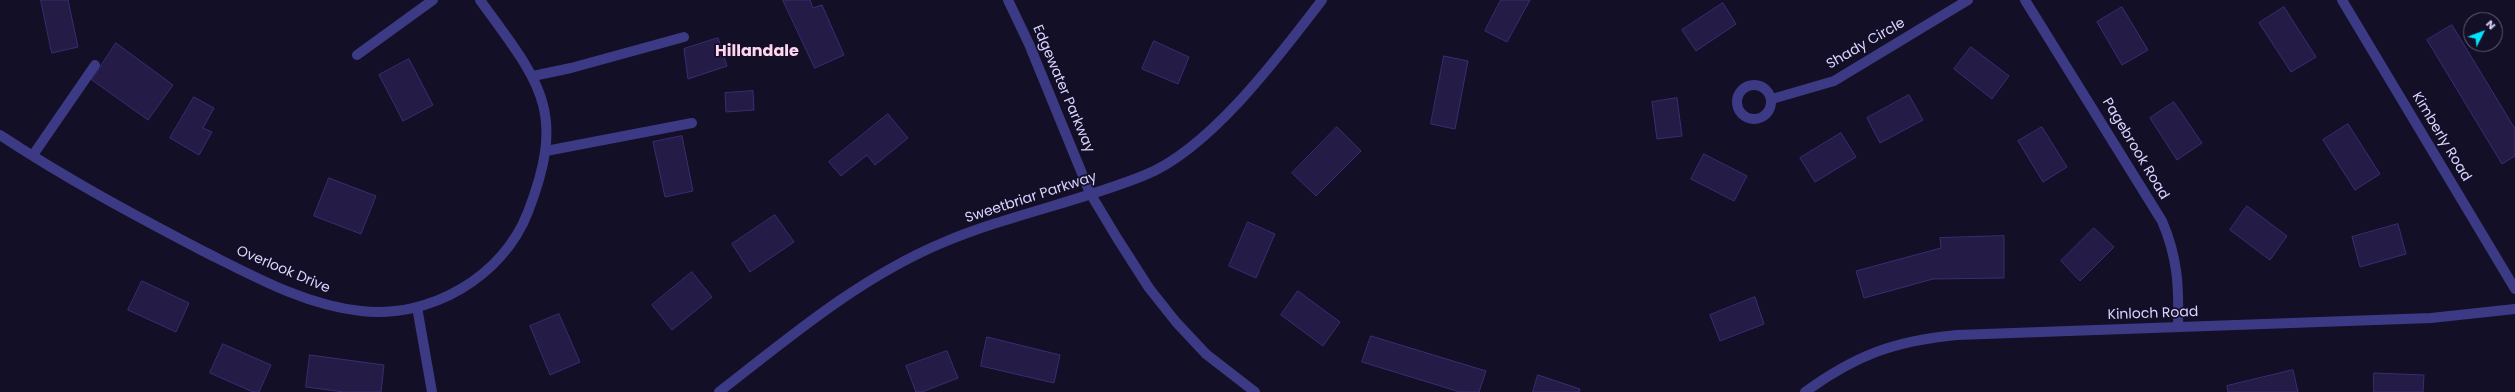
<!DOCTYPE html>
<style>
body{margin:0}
#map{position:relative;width:2515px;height:392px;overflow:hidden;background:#130f26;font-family:Poppins,sans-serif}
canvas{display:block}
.north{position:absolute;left:2463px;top:12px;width:40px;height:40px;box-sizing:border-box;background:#130f26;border:1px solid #625e7d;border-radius:50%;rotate:48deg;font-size:11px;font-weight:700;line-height:16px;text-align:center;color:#d9d4ff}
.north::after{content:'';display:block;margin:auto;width:14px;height:18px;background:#00e5ff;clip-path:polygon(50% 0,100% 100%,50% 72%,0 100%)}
</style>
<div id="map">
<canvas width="2515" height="392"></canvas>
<div class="north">N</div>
</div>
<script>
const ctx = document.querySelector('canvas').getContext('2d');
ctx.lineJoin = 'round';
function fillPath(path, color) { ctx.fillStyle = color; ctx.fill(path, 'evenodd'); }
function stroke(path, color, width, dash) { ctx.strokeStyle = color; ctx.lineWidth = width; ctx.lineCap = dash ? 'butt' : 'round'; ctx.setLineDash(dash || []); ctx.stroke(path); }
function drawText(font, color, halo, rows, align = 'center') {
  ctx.font = font + ' Poppins,sans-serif'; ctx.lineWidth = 3.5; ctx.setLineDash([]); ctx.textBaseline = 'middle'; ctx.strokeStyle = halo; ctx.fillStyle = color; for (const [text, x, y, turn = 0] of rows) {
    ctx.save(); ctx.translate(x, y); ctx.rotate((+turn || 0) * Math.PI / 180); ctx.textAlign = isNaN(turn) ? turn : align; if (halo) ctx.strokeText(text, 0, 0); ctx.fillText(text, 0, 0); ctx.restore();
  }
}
const building = new Path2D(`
 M41 0H68L78 47 52 53Z
 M783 0H810L813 8 822 5 844 55 815 68Z
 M1501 0H1530L1507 42 1485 31Z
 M1723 3 1736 24 1696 51 1682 30Z
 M2122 7 2148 50 2122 65 2097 22Z
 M2284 7 2316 57 2291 72 2259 23Z
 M2452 25 2515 129V156L2502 164 2427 40Z
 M718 38 727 66 688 79 684 49Z
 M1154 41 1189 57 1178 84 1142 69Z
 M116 43 173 85 148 120 92 80Z
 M1971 47 2009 76 1992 99 1954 69Z
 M1444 56 1468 61 1455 129 1431 124Z
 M409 59 433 105 403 121 379 75Z
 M753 91 754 110 726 112 725 93Z
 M1909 95 1923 120 1880 143 1867 118Z
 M194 97 214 108 203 128 212 132 199 155 170 138Z
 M1677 98 1682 136 1657 139 1652 102Z
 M2174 102 2202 143 2177 160 2150 118Z
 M888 114 908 138 875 165 867 155 841 176 829 162Z
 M2348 124 2380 174 2355 190 2323 140Z
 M1337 127 1361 151 1316 196 1292 173Z
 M2042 127 2067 167 2043 182 2018 141Z
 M1841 133 1856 157 1815 182 1800 158Z
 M682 136 693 191 665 197 653 142Z
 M1704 154 1747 176 1734 201 1691 179Z
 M329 178 376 196 361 234 314 216Z
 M2247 206 2287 236 2270 260 2230 230Z
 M775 215 794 242 750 272 732 244Z
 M1248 222 1275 234 1256 278 1229 266Z
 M2398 224 2406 254 2360 267 2352 237Z
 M2094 228 2114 247 2080 281 2061 261Z
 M2004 236V278L1933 279 1864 298 1856 271 1941 248 1940 238Z
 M692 272 712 297 672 330 652 305Z
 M142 281 189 303 176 332 128 310Z
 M1298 291 1340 322 1323 346 1281 315Z
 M1755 297 1764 324 1720 341 1710 315Z
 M559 314 580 362 550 375 530 326Z
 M1371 336 1486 371 1479 392H1460L1362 362Z
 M987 337 1060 355 1054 383 981 366Z
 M223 344 271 365 259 392H253L210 373Z
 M947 351 958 378 922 392H916L906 366Z
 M310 355 384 365 381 392H344L306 387Z
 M2293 370 2298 392H2228L2227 386Z
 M2374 373 2424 375 2423 392H2374Z
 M1538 375 1580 389 1579 392H1533Z`);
const service = new Path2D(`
 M357 55 433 0
 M533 76 571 68 684 37
 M546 151 692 123
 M33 155 95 65`);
const minor = new Path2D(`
 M1008 0 1029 44 1090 193 1117 238 1149 288 1176 322 1206 354 1255 392
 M2025 0 2162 221C2178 258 2179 287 2178 327
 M2342 0 2515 289
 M1737 102a17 17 0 1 1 34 0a17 17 0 1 1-34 0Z
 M1772 99 1834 81 1968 0
 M0 135C65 178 134 215 203 251 253 276 305 305 361 311 430 319 503 277 528 212 568 109 539 82 480 0
 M417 307 432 392
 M719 392C790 337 859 278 942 243 1008 215 1079 202 1145 175 1210 149 1280 55 1322 0
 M1805 392C1856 355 1894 341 1957 335L2431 318 2515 309`);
const streetNames = [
 ["Shady Circle",1866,44,-30],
 ["Edgewater Parkway",1063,89,67],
 ["Kimberly Road",2441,137,59],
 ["Pagebrook Road",2135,149,59],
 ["Sweetbriar Parkway",1031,198,-18],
 ["Overlook Drive",283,270,23],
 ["Kinloch Road",2153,314,-2]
];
const quarterNames = [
 ["Hillandale",757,52]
];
fillPath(building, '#241b47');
stroke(building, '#3b2d73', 1);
stroke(service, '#3d3a85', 10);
stroke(minor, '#3d3a85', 10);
drawText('14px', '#d9d4ff', '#130f26', streetNames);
drawText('bold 16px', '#ffd6f0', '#130f26', quarterNames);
</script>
